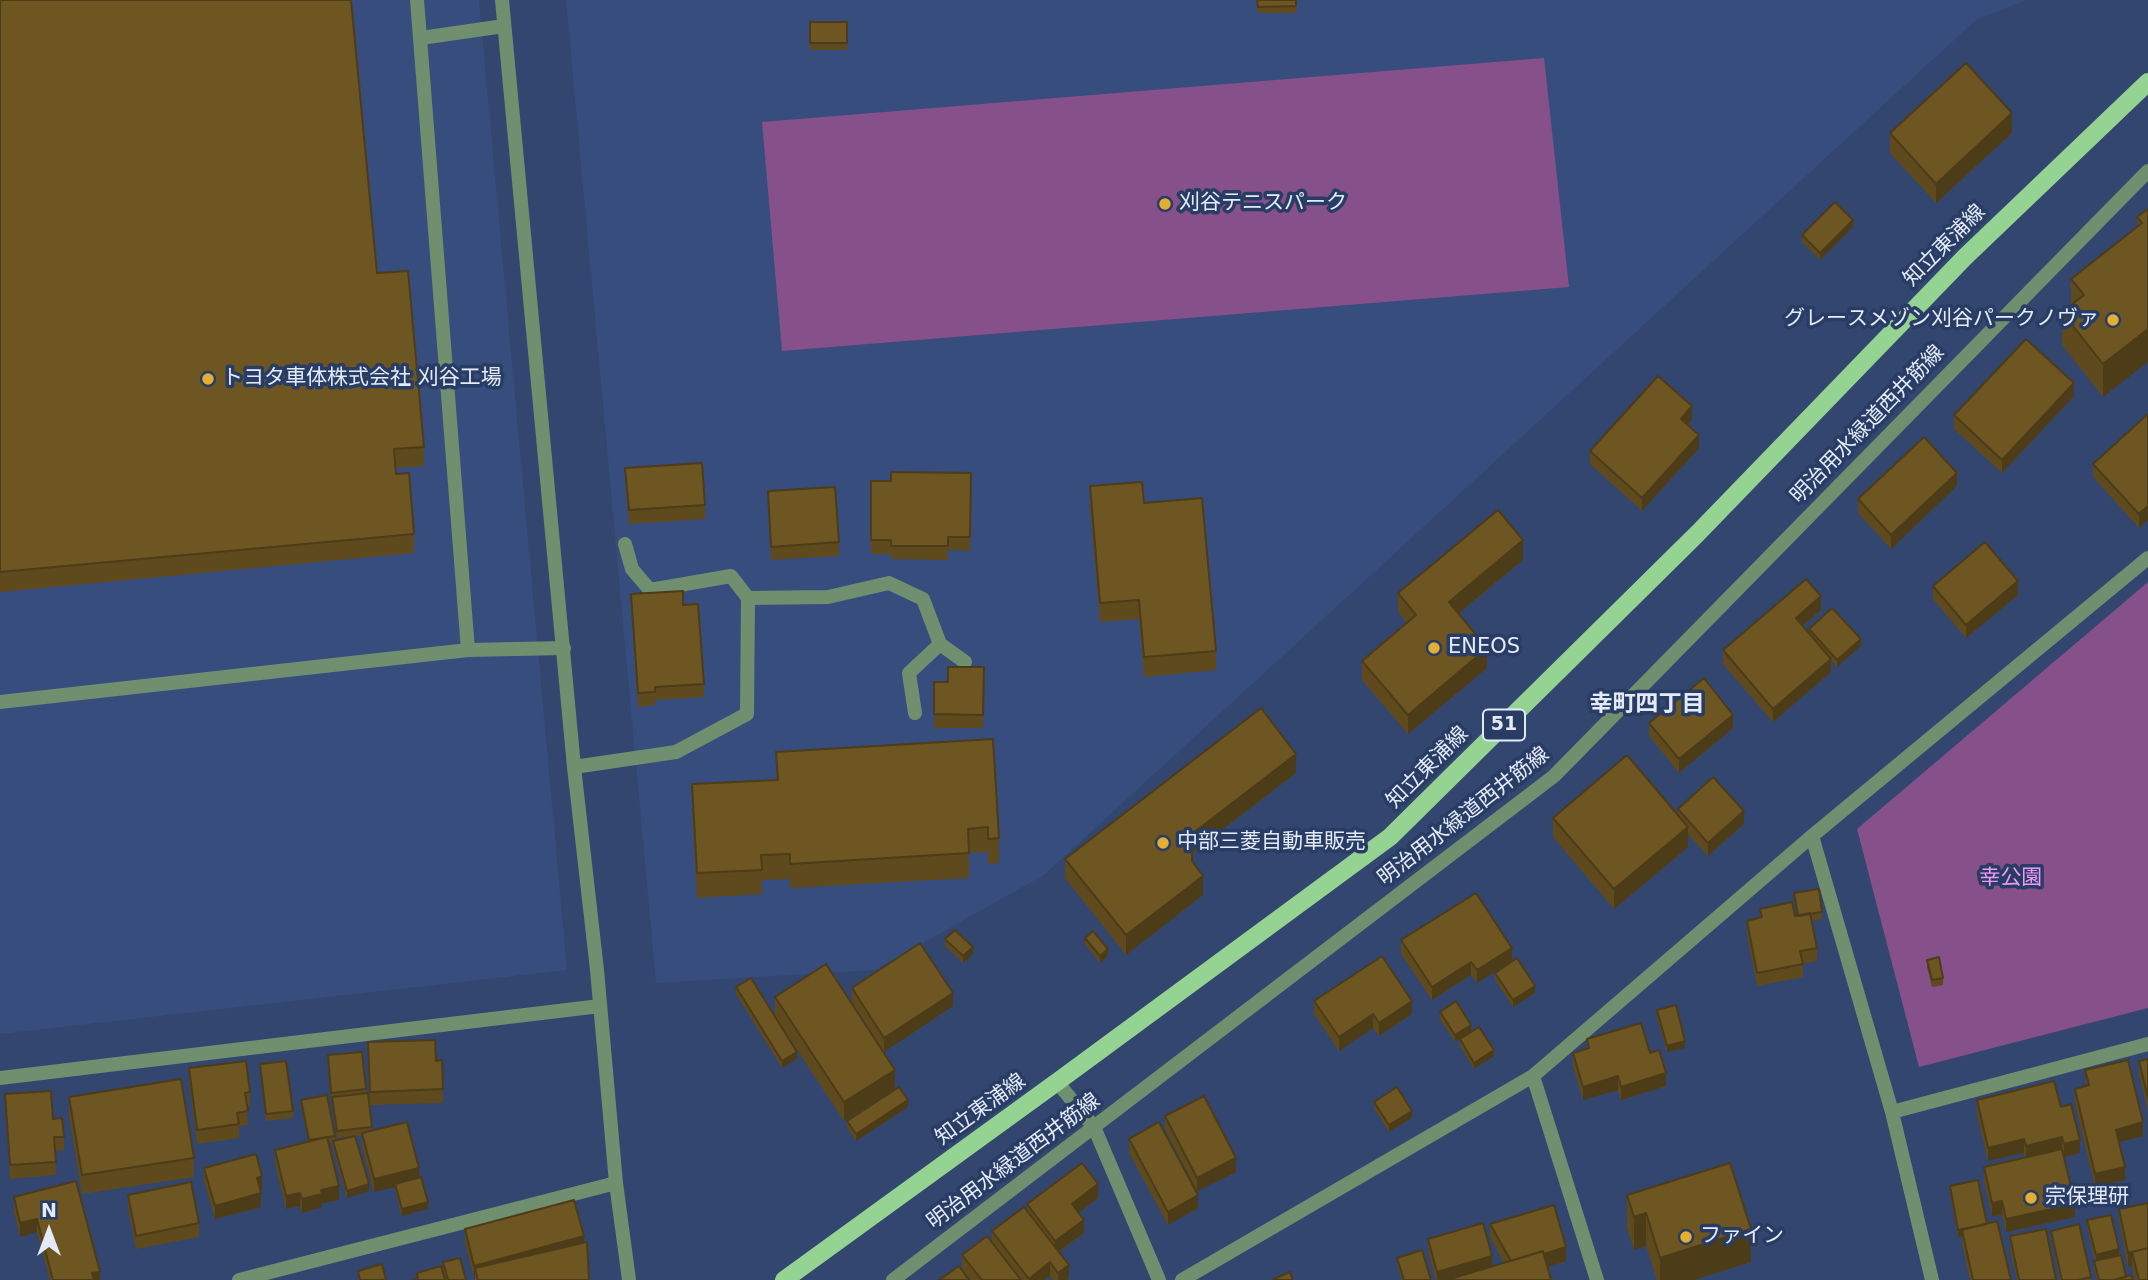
<!DOCTYPE html>
<meta charset="utf-8">
<style>
body{margin:0}
#map{position:relative;width:2148px;height:1280px;overflow:hidden;background:#324670;font-family:"DejaVu Sans",sans-serif}
canvas{display:block}
.north{position:absolute;left:14px;top:1196px;width:70px;height:70px;-webkit-text-stroke:5px #283c64;paint-order:stroke;rotate:0deg;font-size:19px;font-weight:700;line-height:28px;text-align:center;color:#e3ebfa}
.north::after{content:'';display:block;margin:auto;width:24px;height:32px;background:#e3ebfa;clip-path:polygon(50% 0,100% 100%,50% 72%,0 100%)}
</style>
<div id="map">
<canvas width="2148" height="1280"></canvas>
<div class="north">N</div>
</div>
<script>
const ctx = document.querySelector('canvas').getContext('2d');
ctx.lineJoin = 'round';
function fillPath(path, color) { ctx.fillStyle = color; ctx.fill(path, 'evenodd'); }
function stroke(path, color, width, dash) { ctx.strokeStyle = color; ctx.lineWidth = width; ctx.lineCap = dash ? 'butt' : 'round'; ctx.setLineDash(dash || []); ctx.stroke(path); }
function drawText(font, color, halo, rows, align = 'center') {
  ctx.font = font + ' "DejaVu Sans","Noto Sans JP",sans-serif'; ctx.lineWidth = 7; ctx.setLineDash([]); ctx.textBaseline = 'middle'; ctx.strokeStyle = halo; ctx.fillStyle = color; for (const [text, x, y, turn = 0] of rows) {
    ctx.save(); ctx.translate(x, y); ctx.rotate((+turn || 0) * Math.PI / 180); ctx.textAlign = isNaN(turn) ? turn : align; if (halo) ctx.strokeText(text, 0, 0); ctx.fillText(text, 0, 0); ctx.restore();
  }
}
const built = new Path2D(`
 M0 0H479L567 970 0 1034Z
 M566 0H2027L1977 19 1044 875 875 970 656 983Z`);
const green = new Path2D(`
 M1544 58 1569 287 782 351 762 122Z
 M2148 582V1008L1919 1067 1857 829Z`);
const lane = new Path2D(`
 M417 0 468 650
 M421 38 504 26
 M625 544 632 569 650 590 731 576 748 598
 M940 644 965 662
 M0 702 468 650 564 648
 M574 767 676 752 747 714 748 598 828 597 889 583 923 599 940 644 909 673 915 713`);
const street = new Path2D(`
 M502 0 574 767 597 970 616 1183 629 1280
 M1812 836 1892 1112
 M1533 1076 1597 1280
 M0 1078 600 1006
 M1057 1082 1094 1127 1159 1280
 M239 1280 616 1183
 M893 1280 1554 776 2148 171
 M1182 1280 1533 1076 1812 836 2148 558
 M1932 1280 1892 1112 2148 1044`);
const primary = new Path2D(`
 M784 1280 1057 1082 1390 837 1697 534 1965 257 2148 82`);
const wall = new Path2D(`
 M0 0 377 273 424 447V466L395 468 396 474 414 534V553L0 592Z
 M1257 0H1296V13H1258Z
 M810 22H847V50H810Z
 M1890 133H2012L1936 203 1890 153Z
 M2148 209 2103 397 2062 345V312L2071 305V279L2137 227V217Z
 M1853 227 1820 260 1802 242V235Z
 M2074 396 2002 473 1954 429V415Z
 M2148 414 2139 528 2093 477V464Z
 M1692 420 1688 425 1699 448 1642 511 1590 464V451Z
 M625 468 705 505V519L629 524Z
 M971 473 970 551 948 550V560L891 559V554H871V481H891Z
 M1090 486 1144 503 1216 651V670L1144 677 1139 619 1100 622 1090 506Z
 M1957 486 1891 549 1858 513V499Z
 M768 491 839 542V556L771 560Z
 M1523 560 1458 614 1487 668 1408 734 1362 680V661L1407 623 1398 612V593Z
 M1933 586 2018 595 1966 638 1933 599Z
 M631 594 683 605 704 684V697L655 700V705L638 707Z
 M1821 610 1803 626 1809 633V629L1861 646 1837 667 1831 660V672L1773 722 1723 664V650Z
 M984 667 983 728H934V714L948 682Z
 M1649 723 1733 728 1679 773 1649 736Z
 M993 739 999 838V863L988 864V852L969 853V878L790 888V879L762 880V894L697 898 692 809V784L776 780V752Z
 M1296 773 1192 853V861L1203 895 1126 955 1065 878V859Z
 M1678 809 1744 824 1708 856 1688 834V847L1614 909 1553 837V818L1678 815Z
 M1794 893 1822 912V919L1811 921 1817 948V961L1803 964V977L1757 986 1747 934V921L1760 918V909L1797 916Z
 M1085 938 1108 955 1100 963 1085 944Z
 M945 939 973 954 963 963 945 946Z
 M1401 940 1512 961 1477 983 1471 975 1432 1000 1401 954Z
 M1927 960 1943 978V985L1932 987 1927 967Z
 M1495 973 1535 993 1513 1007 1495 980Z
 M736 987 775 1016V997L895 1089 844 1121 778 1021 797 1059 782 1068 736 994Z
 M852 988 953 1006 884 1052 852 1002Z
 M1314 1001 1412 1014 1379 1036 1373 1028 1339 1051 1314 1014Z
 M1657 1010 1685 1048 1667 1052 1657 1017Z
 M1440 1012 1471 1032 1455 1042 1440 1019Z
 M1460 1039 1494 1056 1474 1069 1460 1046Z
 M1587 1039 1650 1053 1666 1086 1621 1100 1618 1090 1583 1100 1573 1066V1053L1587 1048Z
 M368 1042 436 1061 442 1060 443 1103 370 1105Z
 M362 1052 366 1093 372 1130 419 1178 428 1209 402 1216 395 1191V1187L374 1192 362 1146V1135L355 1136 369 1191 347 1198 333 1148V1143H328L339 1200 322 1203V1207L302 1213 300 1206 286 1209 275 1163V1150L308 1141 301 1106V1100L335 1136V1141L353 1136 337 1138 332 1099H331L328 1055Z
 M2148 1059V1112L2139 1074V1061Z
 M260 1064 293 1111V1118L266 1121Z
 M189 1068 250 1092V1106H247L248 1125 239 1126V1138L197 1144 189 1082Z
 M2085 1070 2143 1136 2119 1142 2125 1180 2095 1187 2075 1103V1089L2086 1086Z
 M5 1094 53 1119 64 1137V1150L55 1151 56 1175 10 1179Z
 M69 1097 194 1158V1177L82 1194 69 1116Z
 M1977 1100 2061 1107 2080 1153 2064 1157 2075 1217 2006 1232 2002 1214 1992 1217 1984 1180V1167L2025 1157 2024 1153 1988 1161 1977 1114Z
 M1374 1102 1412 1118 1389 1132 1374 1108Z
 M908 1107 856 1141 847 1128V1121Z
 M1165 1116 1236 1172 1197 1191 1165 1129Z
 M1129 1139 1198 1208 1168 1225 1129 1153Z
 M204 1168 262 1190H260L261 1207 215 1219 204 1181Z
 M1950 1186 1987 1224 2011 1280H1970L1962 1243V1236L1958 1237 1950 1193Z
 M128 1195 199 1223V1237L136 1249 128 1208Z
 M1627 1195 1751 1262 1694 1280H1657L1646 1246 1634 1250 1627 1228Z
 M14 1197 100 1280H50L37 1232 20 1237 14 1211Z
 M1098 1198 1078 1213 1084 1233 1059 1252 1069 1278 1067 1280H1053L1050 1276 1045 1280H971L962 1269V1255L992 1244V1231L1027 1212V1204Z
 M2119 1209 2148 1280H2135L2132 1266 2128 1267 2119 1222Z
 M2087 1220 2119 1256 2126 1277 2133 1280H2097L2094 1268V1261H2095L2087 1227Z
 M1490 1224 1566 1261 1547 1267 1551 1280H1436L1428 1252V1239L1492 1266 1504 1263 1490 1237Z
 M465 1229 584 1242 589 1280H475L465 1243Z
 M2051 1231 2091 1280H2060L2051 1237Z
 M2010 1236 2056 1280H2017L2010 1250Z
 M1397 1258 1431 1280H1402L1397 1265Z
 M443 1262 466 1280H446L443 1269Z`);
const shadedWall = new Path2D(`
 M2012 113V133L1936 203V184Z
 M1853 220V227L1820 260V253Z
 M2148 329V362L2103 397V364Z
 M2074 383V396L2002 473V460Z
 M1692 406V420L1681 432V419Z
 M1699 435V448L1642 511V498Z
 M1957 473V486L1891 549V535Z
 M2148 506V520L2139 528V514Z
 M1523 540V560L1449 621V602Z
 M2018 581V595L1966 638V625Z
 M1821 596V610L1796 631V618Z
 M1861 639V646L1837 667V660Z
 M1487 648V668L1408 734V715Z
 M1831 659V672L1773 722V709Z
 M1733 715V728L1679 773V759Z
 M1296 754V773L1192 853V834Z
 M1744 811V824L1708 856V843Z
 M1688 827V847L1614 909V889Z
 M1203 876V895L1126 955V935Z
 M973 947V954L963 963V956Z
 M1512 948V961L1477 983V970Z
 M1108 949V955L1100 963V956Z
 M1471 962V975L1432 1000V987Z
 M1535 986V993L1513 1007V1000Z
 M953 993V1006L884 1052V1038Z
 M1412 1001V1014L1379 1036V1023Z
 M1373 1014V1028L1339 1051V1037Z
 M1471 1025V1032L1455 1042V1035Z
 M1685 1041V1048L1667 1052V1046Z
 M1494 1050V1056L1474 1069V1063Z
 M797 1052V1059L782 1068V1061Z
 M895 1070V1089L844 1121V1102Z
 M1666 1073V1086L1621 1100V1087Z
 M1618 1076V1090L1583 1100V1087Z
 M908 1100V1107L856 1141V1134Z
 M1412 1111V1118L1389 1132V1125Z
 M2143 1122V1136L2116 1143V1130Z
 M2062 1137V1150L2026 1159V1146Z
 M2024 1139V1153L1988 1161V1148Z
 M2080 1140V1153L2064 1157V1144Z
 M1236 1158V1172L1197 1191V1178Z
 M2125 1167V1180L2095 1187V1174Z
 M419 1168V1181L395 1184V1187L374 1192V1179Z
 M262 1176V1190L257 1191V1178Z
 M369 1184V1191L347 1198V1191Z
 M1098 1184V1198L1072 1218V1204Z
 M339 1186V1200L322 1203V1207L302 1213V1199L321 1190Z
 M261 1193V1207L215 1219V1206Z
 M300 1193V1206L286 1209V1196Z
 M1198 1195V1208L1168 1225V1212Z
 M2002 1201V1214L1992 1217V1203Z
 M428 1202V1209L402 1216V1209Z
 M2075 1204V1217L2006 1232V1219Z
 M1646 1213V1246L1634 1250V1217Z
 M37 1219V1232L20 1237V1223Z
 M1084 1220V1233L1055 1254V1241Z
 M1987 1224 1962 1230V1236L1958 1237V1230Z
 M1751 1229V1262L1694 1280H1660V1258Z
 M584 1236V1250L475 1268V1279H474V1266Z
 M1566 1247V1261L1513 1277V1264Z
 M2119 1249V1256L2096 1261V1255Z
 M2132 1252V1266L2128 1267V1253Z
 M1492 1256V1269L1454 1280H1437V1272Z
 M1050 1262V1276L1045 1280H1029V1279Z
 M1069 1265V1278L1067 1280H1058V1273Z
 M100 1272V1280H92V1273Z`);
const building = new Path2D(`
 M0 0H351L377 273 408 271 424 447 394 449 396 474 409 473 414 534 0 572Z
 M1257 0H1296V6L1258 7Z
 M810 22H847V43H810Z
 M1966 63 2012 113 1936 184 1890 133Z
 M1835 202 1853 220 1820 253 1802 235Z
 M2148 209V329L2103 364 2062 312 2084 295 2071 279 2142 223 2137 217Z
 M2026 339 2074 383 2002 460 1954 415Z
 M1658 376 1692 406 1681 419 1699 435 1642 498 1590 451Z
 M2148 414V506L2139 514 2093 464Z
 M1924 437 1957 473 1891 535 1858 499Z
 M702 463 705 505 629 510 625 468Z
 M891 472 971 473 970 537H948V546H891V540H871V481H891Z
 M1142 482 1144 503 1202 498 1216 651 1144 657 1139 600 1100 603 1090 486Z
 M835 487 839 542 771 547 768 491Z
 M1498 510 1523 540 1449 602 1487 648 1408 715 1362 661 1416 615 1398 593Z
 M1985 542 2018 581 1966 625 1933 586Z
 M1806 579 1821 596 1796 618 1831 659 1773 709 1723 650Z
 M683 591V605L698 604 704 684 655 687V692L638 693 631 594Z
 M1832 608 1861 639 1837 660 1809 629Z
 M948 667H984L983 715 934 714V682H948Z
 M1704 678 1733 715 1679 759 1649 723Z
 M1261 708 1296 754 1192 834V861L1203 876 1126 935 1065 859Z
 M993 739 999 838 988 839V827L968 829 969 853 790 864V854L761 855 762 870 697 873 692 784 778 780 776 752Z
 M1627 755 1688 827 1614 889 1553 818Z
 M1713 777 1744 811 1708 843 1678 809Z
 M1819 889 1822 912 1798 916 1794 893Z
 M1476 893 1512 948 1477 970 1471 962 1432 987 1401 940Z
 M1792 902 1795 916 1810 913 1817 948 1800 951 1803 964 1757 973 1747 921 1762 917 1760 909Z
 M955 930 973 947 963 956 945 939Z
 M1093 931 1108 949 1100 956 1085 938Z
 M920 943 953 993 884 1038 852 988Z
 M1382 956 1412 1001 1379 1023 1373 1014 1339 1037 1314 1001Z
 M1939 957 1943 978 1932 980 1927 960Z
 M1517 958 1535 986 1513 1000 1495 973Z
 M826 964 895 1070 844 1102 775 997Z
 M751 978 797 1052 782 1061 736 987Z
 M1456 1001 1471 1025 1455 1035 1440 1012Z
 M1676 1005 1685 1041 1667 1046 1657 1010Z
 M1641 1023 1650 1053 1659 1050 1666 1073 1621 1087 1618 1076 1583 1087 1573 1053 1589 1048 1587 1039Z
 M1479 1027 1494 1050 1474 1063 1460 1039Z
 M435 1040 436 1061 442 1060 443 1089 370 1092 368 1042Z
 M362 1052 366 1089 331 1093 328 1055Z
 M2148 1059V1098L2139 1061Z
 M2128 1060 2143 1122 2116 1130 2125 1167 2095 1174 2075 1089 2089 1085 2085 1070Z
 M246 1061 250 1092 245 1093 248 1111 237 1113 239 1124 197 1130 189 1068Z
 M286 1061 293 1111 266 1114 260 1064Z
 M181 1079 194 1158 82 1175 69 1097Z
 M2054 1081 2061 1107 2071 1104 2080 1140 2064 1144 2062 1137 2026 1146 2024 1139 1988 1148 1977 1100Z
 M899 1087 908 1100 856 1134 847 1121Z
 M1397 1087 1412 1111 1389 1125 1374 1102Z
 M51 1091 53 1119 62 1118 64 1137H54L56 1162 10 1165 5 1094Z
 M368 1093 372 1127 337 1131 332 1097Z
 M327 1095 335 1136 309 1140 301 1100Z
 M1204 1096 1236 1158 1197 1178 1165 1116Z
 M407 1122 419 1168 374 1179 362 1133Z
 M1159 1122 1198 1195 1168 1212 1129 1139Z
 M355 1136 369 1184 347 1191 333 1141Z
 M327 1137 339 1186 321 1190 322 1194 302 1199 300 1193 286 1196 275 1150Z
 M2062 1149 2075 1204 2006 1219 2002 1201 1992 1203 1984 1167Z
 M256 1154 262 1176 257 1178 261 1193 215 1206 204 1168Z
 M1082 1163 1098 1184 1072 1204 1084 1220 1055 1241 1027 1204Z
 M1730 1163 1751 1229 1660 1258 1646 1213 1634 1217 1627 1195Z
 M421 1177 428 1202 402 1209 395 1184Z
 M1978 1180 1987 1224 1958 1230 1950 1186Z
 M76 1181 100 1272 92 1273 94 1280H53L37 1219 20 1223 14 1197Z
 M191 1182 199 1223 136 1236 128 1195Z
 M574 1200 584 1236 474 1266 465 1229Z
 M2148 1203V1248L2128 1253 2119 1209Z
 M1554 1205 1566 1247 1544 1254 1543 1251 1511 1261 1490 1224Z
 M1024 1207 1069 1265 1058 1273 1050 1262 1029 1279 992 1231Z
 M2111 1215 2119 1249 2096 1255 2087 1220Z
 M1997 1221 2011 1280H1973L1962 1230Z
 M1483 1223 1492 1256 1437 1272 1428 1239Z
 M2079 1224 2091 1277 2078 1280H2062L2051 1231Z
 M2046 1229 2056 1280H2019L2010 1236Z
 M987 1236 1021 1280H982L962 1255Z
 M587 1242 589 1280H478L475 1268Z
 M2148 1248V1280H2139L2132 1252Z
 M1422 1250 1431 1280H1404L1397 1258Z
 M1543 1251 1551 1280H1447Z
 M2121 1255 2126 1277 2113 1280H2099L2094 1261Z
 M460 1258 466 1280H448L443 1262Z
 M382 1264 386 1280H360L358 1271Z
 M441 1266 445 1280H412L418 1279 417 1273Z
 M959 1266 969 1280H939Z
 M1290 1272 1293 1280H1272Z
 M2131 1275 2133 1280H2113Z`);
const markers = [
 [1165,204,7,"#e3ae34"],
 [2113,320,7,"#e3ae34"],
 [208,379,7,"#e3ae34"],
 [1434,648,7,"#e3ae34"],
 [1163,843,7,"#e3ae34"],
 [2031,1198,7,"#e3ae34"],
 [1686,1237,7,"#e3ae34"]
];
const shields = [
 [1504,725,42]
];
const shieldNames = [
 ["51",1504,725]
];
const poiNames = [
 ["刈谷テニスパーク",1179,204],
 ["グレースメゾン刈谷パークノヴァ",2099,320,"right"],
 ["トヨタ車体株式会社 刈谷工場",222,379],
 ["ENEOS",1448,648],
 ["中部三菱自動車販売",1177,843],
 ["宗保理研",2045,1198],
 ["ファイン",1700,1237]
];
const streetNames = [
 ["知立東浦線",1945,246,-45],
 ["明治用水緑道西井筋線",1868,425,-46],
 ["知立東浦線",1428,768,-45],
 ["明治用水緑道西井筋線",1464,817,-38],
 ["知立東浦線",981,1110,-36],
 ["明治用水緑道西井筋線",1014,1162,-37]
];
const parkNames = [
 ["幸公園",2011,879]
];
const neighbourhoodNames = [
 ["幸町四丁目",1647,705]
];
fillPath(built, '#374d7e');
fillPath(green, '#86508b');
stroke(lane, '#708f6f', 14);
stroke(street, '#708f6f', 14);
stroke(primary, '#94d392', 18);
fillPath(wall, '#5f4a1e');
fillPath(shadedWall, '#4d3c18');
fillPath(building, '#6e5623');
stroke(building, '#4d3c18', 2);
for (const [x, y, r, color] of markers) { const dot = new Path2D(); dot.arc(x, y, r, 0, 2 * Math.PI); ctx.fillStyle = color; ctx.fill(dot); stroke(dot, '#283c64', 2.5); }
for (const [x, y, w] of shields) { const box = new Path2D(); box.roundRect(x - w / 2, y - 15.5, w, 31, 5); ctx.fillStyle = '#283c64'; ctx.fill(box); stroke(box, '#e3ebfa', 2); }
drawText('bold 19px', '#e3ebfa', null, shieldNames);
drawText('21px', '#e3ebfa', '#283c64', poiNames, 'left');
drawText('21px', '#e3ebfa', '#283c64', streetNames);
drawText('21px', '#f098f8', '#283c64', parkNames);
drawText('bold 23px', '#e3ebfa', '#283c64', neighbourhoodNames);
</script>
